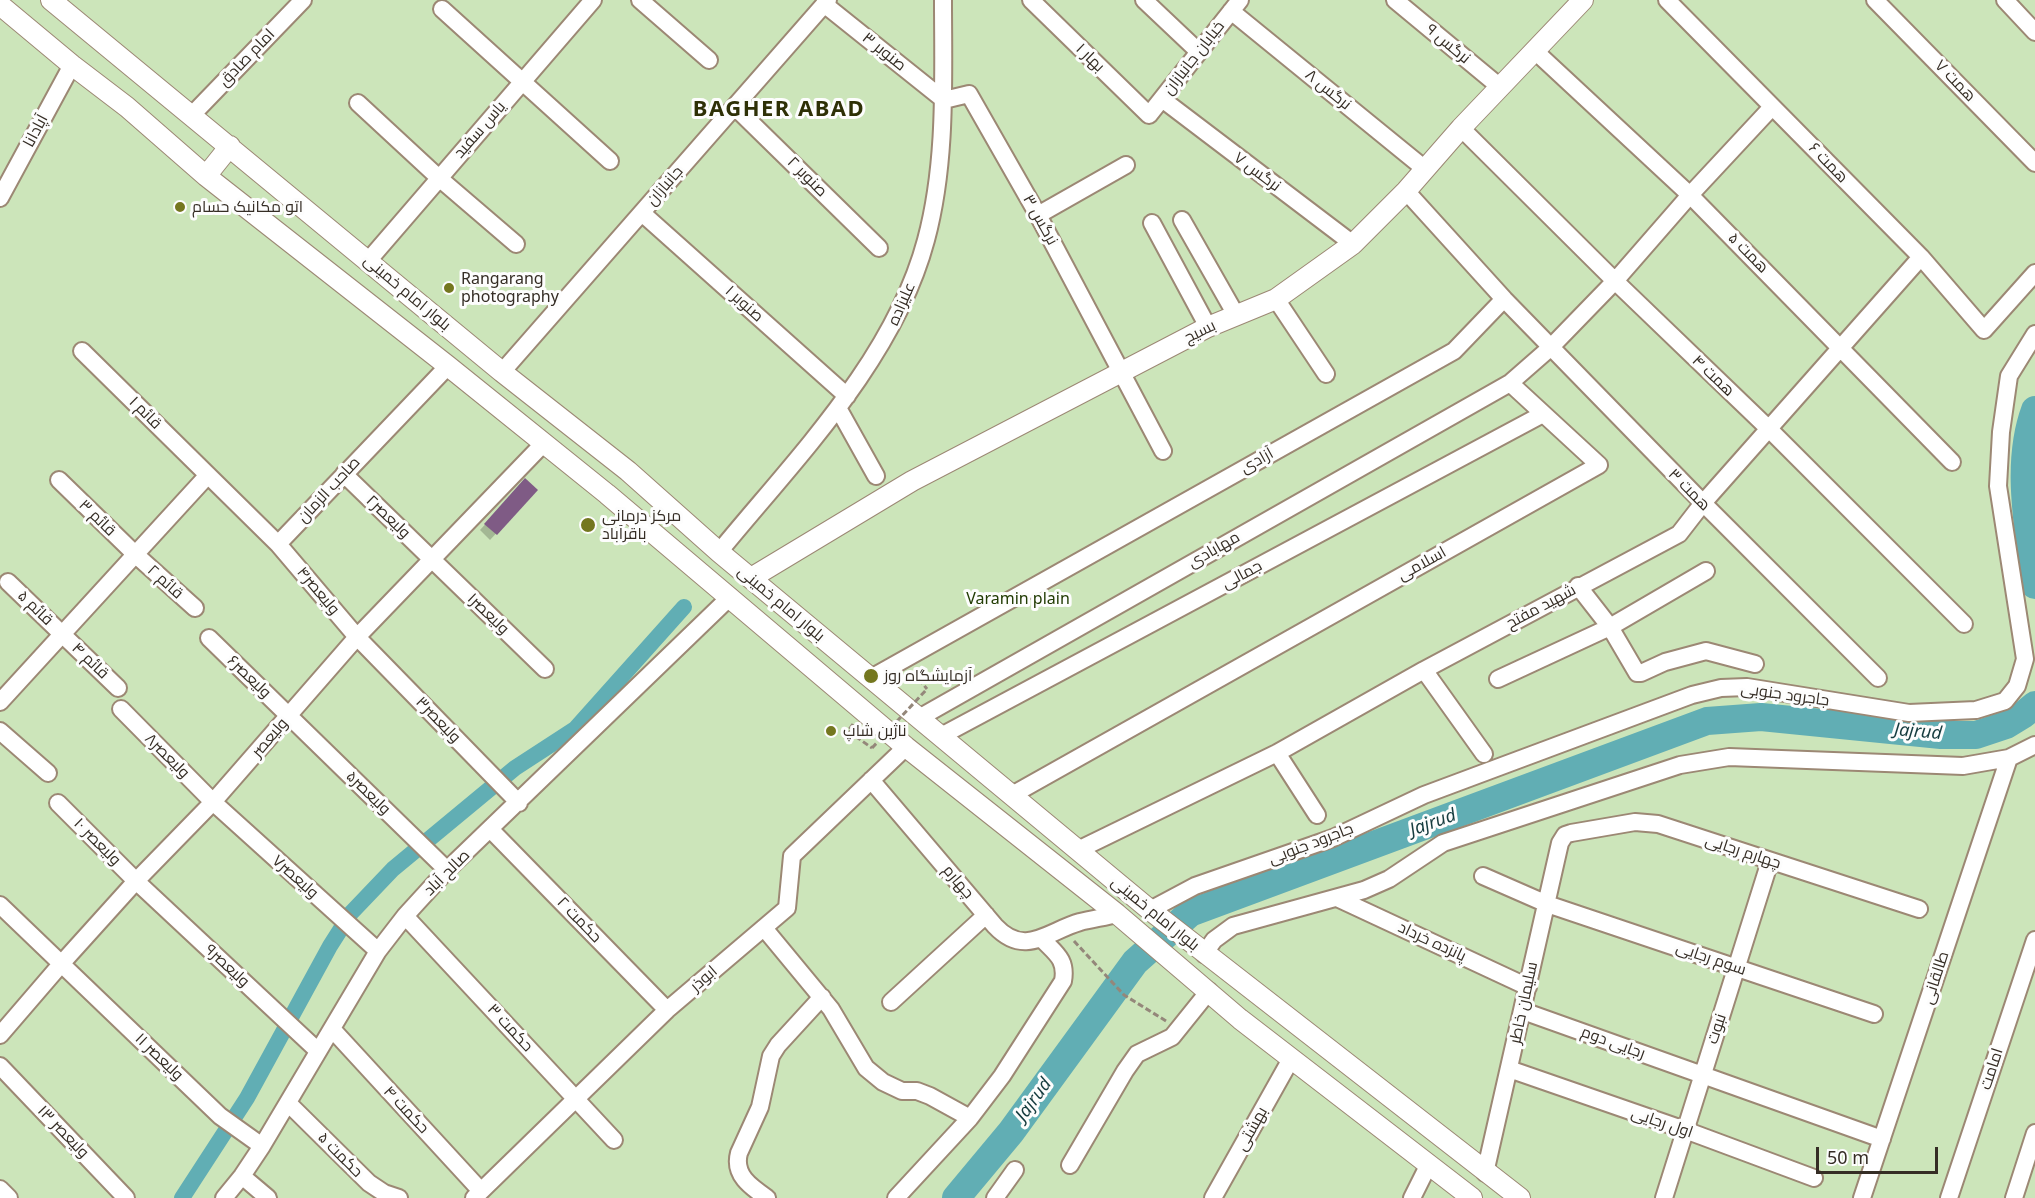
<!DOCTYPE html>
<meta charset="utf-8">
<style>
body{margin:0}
#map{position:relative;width:2035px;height:1198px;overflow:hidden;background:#ffeddb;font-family:"Noto Sans",sans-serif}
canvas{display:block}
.scale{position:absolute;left:1816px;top:1147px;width:122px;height:27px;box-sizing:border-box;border:3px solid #352d25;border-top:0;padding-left:8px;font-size:18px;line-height:21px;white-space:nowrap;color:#352d25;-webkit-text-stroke:4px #fdfdfd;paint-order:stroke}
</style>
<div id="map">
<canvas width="2035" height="1198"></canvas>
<div class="scale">50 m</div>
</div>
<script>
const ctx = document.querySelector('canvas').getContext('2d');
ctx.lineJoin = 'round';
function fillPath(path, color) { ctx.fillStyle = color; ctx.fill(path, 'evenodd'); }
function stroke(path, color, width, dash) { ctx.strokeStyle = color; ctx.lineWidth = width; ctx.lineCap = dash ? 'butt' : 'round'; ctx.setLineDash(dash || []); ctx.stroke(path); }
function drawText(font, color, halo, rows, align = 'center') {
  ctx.font = font + ' "Noto Sans",Cairo,sans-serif'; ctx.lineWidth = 6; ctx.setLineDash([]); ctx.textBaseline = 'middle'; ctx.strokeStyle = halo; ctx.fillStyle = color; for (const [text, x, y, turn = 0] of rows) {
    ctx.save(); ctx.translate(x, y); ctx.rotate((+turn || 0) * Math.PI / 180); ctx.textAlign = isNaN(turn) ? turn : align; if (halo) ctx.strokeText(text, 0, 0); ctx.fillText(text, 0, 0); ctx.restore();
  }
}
const green = new Path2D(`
 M0 0H2035V1198H0Z`);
const shadow = new Path2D(`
 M520 486 536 490 490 540 480 530Z`);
const canal = new Path2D(`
 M182 1198 247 1098 330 946 351 913 393 869 515 768 575 729 684 607`);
const river = new Path2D(`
 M2035 410C2015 464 2029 528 2035 585
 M956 1198 1011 1132 1135 962 1190 913 1707 721 1761 717 1941 735H1976L2006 725 2024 714 2035 705`);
const building = new Path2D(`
 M525 478 538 490 497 535 484 524Z`);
const path = new Path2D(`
 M913 672 927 689
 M853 724 848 731 872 748
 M1074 941 1124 995 1166 1021`);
const minor = new Path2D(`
 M640 0 709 60
 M1031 0 1149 115 1240 0
 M1144 0 1199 52
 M1395 0 1500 87
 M1667 0 1921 257 1984 330 2035 273
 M1875 0 2035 163
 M2005 0 2035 32
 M824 4 944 100 969 94 1038 215 1163 451
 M442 9 610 161
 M1231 11 1425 169
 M1535 51 1690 195 1952 462
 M1162 99 1353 244
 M358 103 439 178 516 244
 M735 107 879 248
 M191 116 303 0
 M1461 128 1615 281 1770 430 1964 624
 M0 198 72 65
 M642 213 847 396
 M1038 215 1126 165
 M1182 220 1236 315
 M1152 223 1208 327
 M368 261 593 0
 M1276 299 1326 374
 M1504 299 1703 503 1878 678
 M82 351 278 544 357 637 519 803
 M502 372 828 0
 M838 408 876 476
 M344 474 545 669
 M59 480 136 555 195 608
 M278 544 448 366
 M719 552C796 458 894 360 926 240 947 162 943 79 943 0
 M8 582 118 688
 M1578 586 1610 627 1637 673H1641L1665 662 1706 651 1755 664
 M209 638 447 870
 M1424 670 1484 754
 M871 678 1454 351 1504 299 1406 191
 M1498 679 1610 627 1706 571
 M0 702 208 475
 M121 709 213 802 378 951
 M919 718 1510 383
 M0 731 48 773
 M941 736 1543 414
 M1277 753 1317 815
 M871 780 995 926C1025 958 1048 931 1080 922 1092 919 1105 917 1117 914
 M1012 795 1599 465 1510 383 1550 348 1615 281 1690 195 1772 107
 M58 803 136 881 318 1051
 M491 830 667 1010
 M1078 850 1277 753 1424 670 1679 534 1703 503 1921 257
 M1483 876 1547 904 1874 1014
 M1337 898 1528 987
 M0 905 220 1116 262 1146
 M1150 910 1195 886 1333 838 1424 795 1692 695 1721 688 1747 687 1909 713 1976 710 2005 701 2017 686 2025 659 1998 486 2001 432 2009 376 2035 334
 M405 916 614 1140
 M764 928 831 1009 866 1068 883 1082 902 1091H917L930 1096 970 1118
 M1204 954 1214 940 1233 926 1364 890 1389 879 1443 843 1680 765 1729 757 1963 766 2009 758 2035 745
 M891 1002 986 915
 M1523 1011 1882 1139
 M332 1029 481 1191
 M0 1035 62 963 136 881 213 802 357 637 543 444
 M0 1066 126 1198
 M1509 1069 1685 1130 1814 1178
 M288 1103 369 1183 384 1193 399 1198
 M1070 1165 1125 1071 1137 1054 1172 1037 1209 991
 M1485 1173 1560 843 1565 835 1571 833 1635 822 1658 824 1919 909
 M242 1176 268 1198
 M0 1189 9 1198
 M224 1198 242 1176 262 1146 378 951 405 916 447 870 730 597
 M474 1198 667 1010 787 908 792 856 906 747
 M767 1198C751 1187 733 1175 739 1153L760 1107 771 1056 778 1045 822 997
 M896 1198 970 1118 1002 1076 1063 981C1067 959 1055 953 1042 939
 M995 1198 1015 1170
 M1213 1198 1291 1059
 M1412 1198 1429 1164
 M1664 1198 1770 861
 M1862 1198 2009 758
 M1949 1198 2035 940
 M2014 1198 2035 1133`);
const major = new Path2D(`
 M51 0 502 372 628 471 719 552 1150 910 1520 1198
 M0 5 72 65 127 107 206 176 448 366 607 494 906 747 1117 914 1240 1019 1472 1198
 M206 176 230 146
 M751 578 912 481 1208 327 1276 299 1353 244 1406 191 1461 128 1583 0`);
const pathBridge = new Path2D(`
 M872 748 927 689`);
const markers = [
 [180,207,6,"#74771f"],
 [449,288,6,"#74771f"],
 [588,525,8,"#74771f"],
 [871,676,8,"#74771f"],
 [831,731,6,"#74771f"]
];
const streetNames = [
 ["نرگس ۹",1448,44,40],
 ["صنوبر ۳",884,52,39],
 ["امام صادق",247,58,-46],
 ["بهار ۱",1090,58,44],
 ["خیابان جانبازان",1194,58,-52],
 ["همت ۷",1955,81,46],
 ["نرگس ۸",1328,90,39],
 ["یاس سفید",480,130,-49],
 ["آپادانا",36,131,-62],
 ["همت ۶",1828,163,46],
 ["نرگس ۷",1257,172,37],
 ["صنوبر ۲",807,177,45],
 ["جانبازان",665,186,-49],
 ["نرگس ۳",1040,220,61],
 ["همت ۵",1748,253,45],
 ["بلوار امام خمینی",407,293,40],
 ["صنوبر ۱",744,304,42],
 ["علیزاده",902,304,-66],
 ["بسیج",1200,332,-26],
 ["همت ۴",1713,376,44],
 ["قائم ۱",145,413,45],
 ["آزادی",1257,461,-29],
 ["صاحب الزمان",329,490,-47],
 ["همت ۳",1689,490,45],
 ["ولیعصر۲",388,517,44],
 ["قائم ۳",97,518,44],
 ["مهابادی",1214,550,-30],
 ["اسلامی",1422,564,-29],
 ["جمالی",1242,575,-28],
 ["قائم ۲",165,582,42],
 ["ولیعصر۴",318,591,50],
 ["بلوار امام خمینی",781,604,40],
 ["شهید مفتح",1541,607,-28],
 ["قائم ۵",35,608,44],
 ["ولیعصر۱",488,614,44],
 ["قائم ۴",90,661,44],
 ["ولیعصر۶",249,677,44],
 ["جاجرود جنوبی",1785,695,8],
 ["ولیعصر۳",438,720,46],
 ["ولیعصر",270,738,-49],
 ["ولیعصر۸",167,756,45],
 ["ولیعصر۵",368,793,44],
 ["ولیعصر ۱۰",97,842,45],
 ["جاجرود جنوبی",1311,844,-21],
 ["چهارم رجایی",1743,852,18],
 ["صالح آباد",447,873,-45],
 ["ولیعصر۷",295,877,42],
 ["چهارم",958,882,50],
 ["بلوار امام خمینی",1155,914,39],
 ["حکمت ۲",579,920,46],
 ["پانزده خرداد",1432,942,25],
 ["سوم رجایی",1711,959,19],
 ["ولیعصر۹",227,966,43],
 ["طالقانی",1936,978,-72],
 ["ابوذر",704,979,-41],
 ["سلیمان خاطر",1524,1003,-78],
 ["حکمت ۳",510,1028,47],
 ["نبوت",1717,1029,-72],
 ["رجایی دوم",1613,1043,20],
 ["ولیعصر ۱۱",159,1057,44],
 ["امامت",1992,1069,-72],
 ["حکمت ۴",406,1110,47],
 ["اول رجایی",1662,1123,19],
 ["بهشتی",1252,1129,-61],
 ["ولیعصر ۱۳",63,1132,46],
 ["حکمت ۵",340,1155,45]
];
const poiNames = [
 ["اتو مکانیک حسام",192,207],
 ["Rangarang",461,279],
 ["photography",461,297],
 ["مرکز درمانی",602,516],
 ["باقرآباد",602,534],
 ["آزمایشگاه روز",884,676],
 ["ناژین شاپ",843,731]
];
const parkNames = [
 ["Varamin plain",1018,599]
];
const waterNames = [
 ["Jajrud",1918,732,5],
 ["Jajrud",1433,823,-20],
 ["Jajrud",1034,1100,-54]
];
const districtNames = [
 ["BAGHER ABAD",779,110]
];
fillPath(green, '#cce5ba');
fillPath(shadow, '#0003');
stroke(canal, '#61aeb4', 16);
stroke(river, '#61aeb4', 28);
fillPath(building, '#7f5b85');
stroke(minor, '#9c8874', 20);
stroke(major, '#9c8874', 22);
stroke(path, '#94877a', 3, [6, 3]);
stroke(minor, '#fff', 16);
stroke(major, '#fff', 20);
stroke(pathBridge, '#94877a', 3, [6, 3]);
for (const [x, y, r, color] of markers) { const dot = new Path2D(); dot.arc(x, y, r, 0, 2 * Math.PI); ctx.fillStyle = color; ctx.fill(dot); stroke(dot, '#fdfdfd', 2); }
drawText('16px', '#352d25', '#fdfdfd', streetNames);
drawText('16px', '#352d25', '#fdfdfd', poiNames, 'left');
drawText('16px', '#223c04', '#fdfdfd', parkNames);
drawText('italic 18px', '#163c3f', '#fdfdfd', waterNames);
ctx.letterSpacing = '1.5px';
drawText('bold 22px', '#2e3006', '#fdfdfd', districtNames);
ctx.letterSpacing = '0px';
</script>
